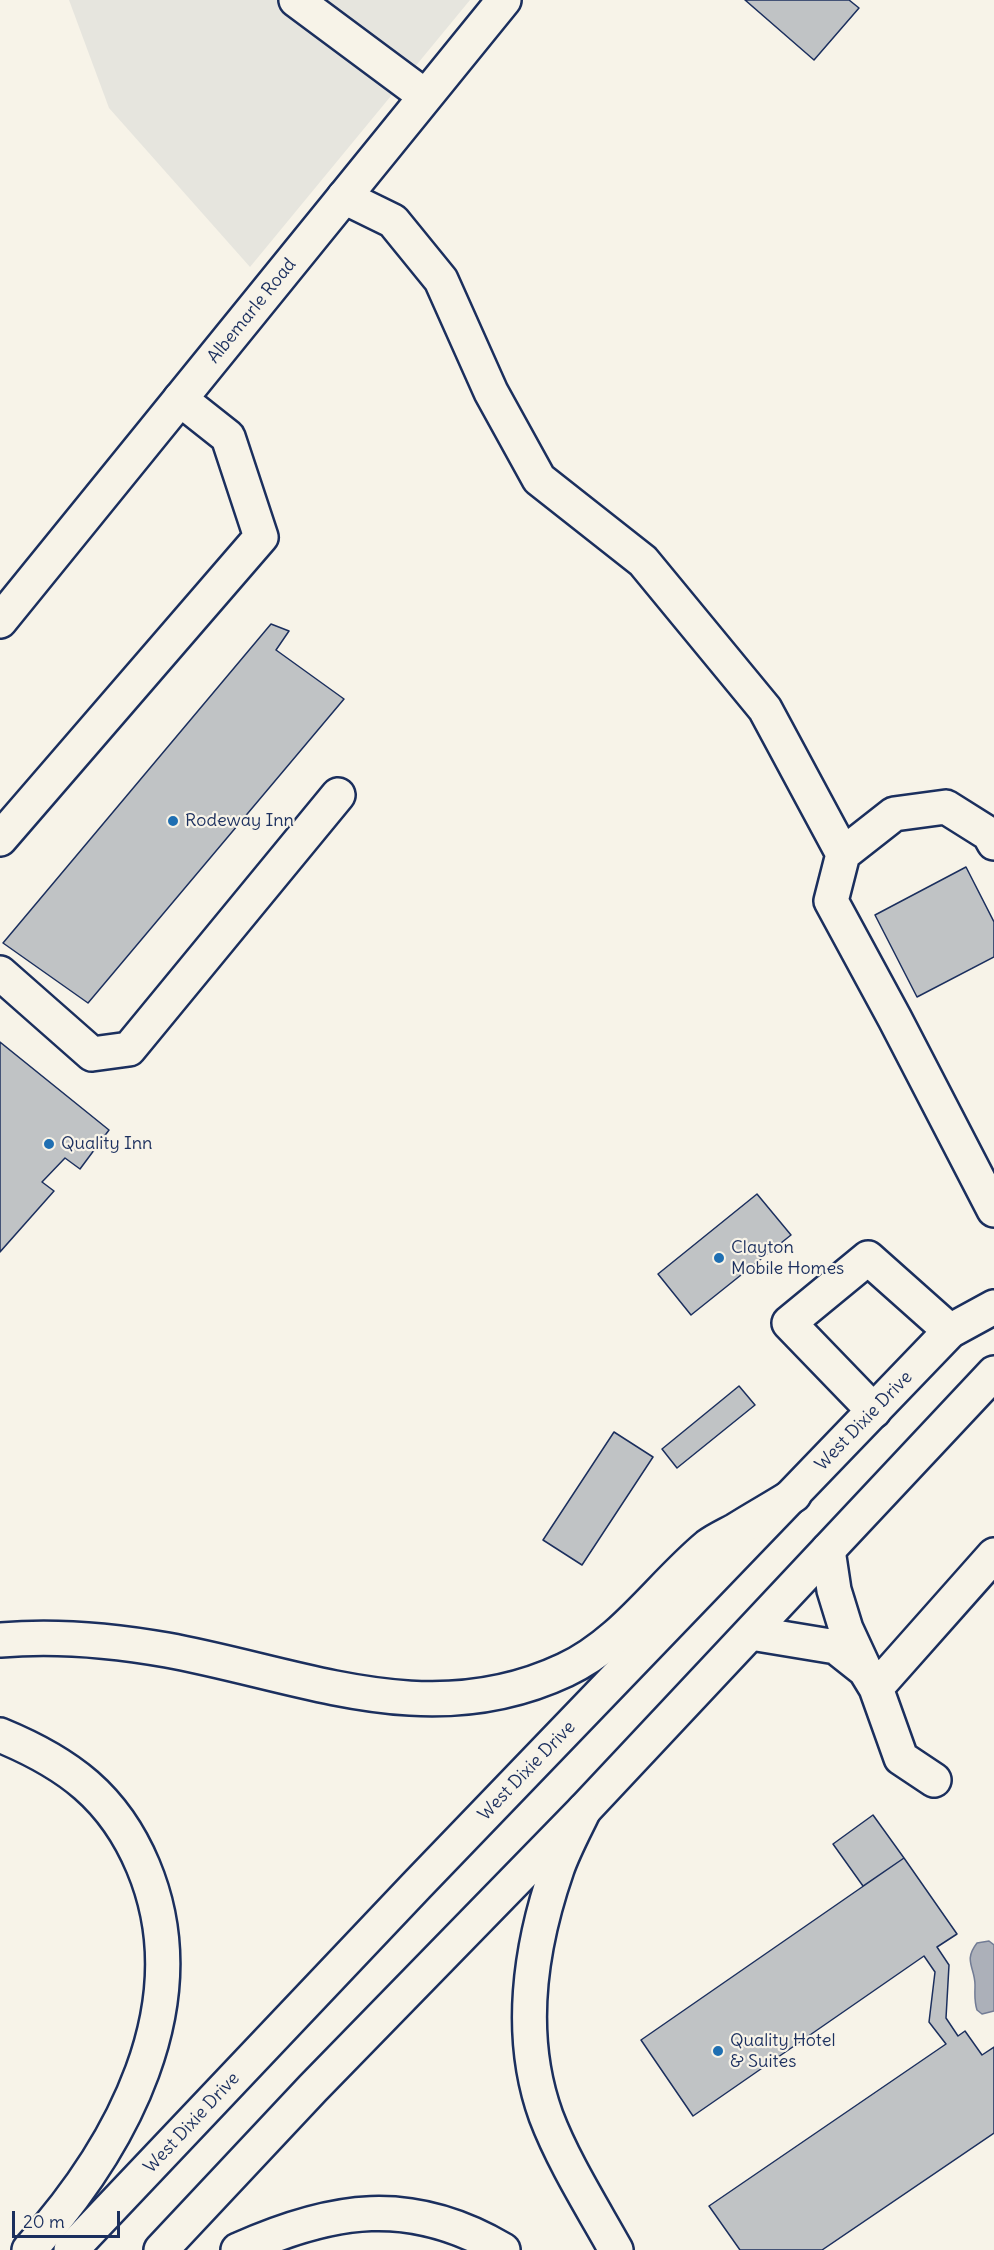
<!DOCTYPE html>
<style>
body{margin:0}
#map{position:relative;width:994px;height:2250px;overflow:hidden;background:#f7f3e8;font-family:Delius,sans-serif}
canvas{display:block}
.scale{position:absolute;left:12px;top:2211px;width:108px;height:27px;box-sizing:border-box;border:3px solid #1b2f5e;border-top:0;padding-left:8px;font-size:18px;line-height:21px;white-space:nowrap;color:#1b2f5e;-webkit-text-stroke:4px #f7f3e8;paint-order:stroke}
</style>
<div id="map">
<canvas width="994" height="2250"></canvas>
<div class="scale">20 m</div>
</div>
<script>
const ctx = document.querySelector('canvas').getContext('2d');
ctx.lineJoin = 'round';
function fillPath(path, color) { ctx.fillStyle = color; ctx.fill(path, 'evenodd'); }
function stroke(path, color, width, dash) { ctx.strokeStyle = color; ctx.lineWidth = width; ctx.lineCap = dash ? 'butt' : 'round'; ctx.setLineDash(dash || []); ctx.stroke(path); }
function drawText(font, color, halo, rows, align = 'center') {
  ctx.font = font + ' Delius,sans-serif'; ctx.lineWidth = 4.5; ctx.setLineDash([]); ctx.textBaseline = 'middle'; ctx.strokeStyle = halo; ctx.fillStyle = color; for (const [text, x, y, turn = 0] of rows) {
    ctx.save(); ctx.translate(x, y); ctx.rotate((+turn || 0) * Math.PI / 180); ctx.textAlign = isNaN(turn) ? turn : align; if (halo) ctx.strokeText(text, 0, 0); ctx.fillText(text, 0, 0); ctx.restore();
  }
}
const built = new Path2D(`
 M69 0H470L250 267 109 108Z`);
const water = new Path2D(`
 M989 1941 994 1945V2011L982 2014 977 2010C974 2001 975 1995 975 1985 975 1967 963 1961 977 1943Z`);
const building = new Path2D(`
 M745 0H849L859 8 814 60Z
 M271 624 289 631 276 650 344 699 88 1003 3 943Z
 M966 867 994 922V957L917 997 875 915Z
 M0 1042 109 1130 80 1169 65 1158 42 1182 54 1191 0 1252Z
 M757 1194 791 1235 691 1315 658 1274Z
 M739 1386 755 1405 677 1468 662 1449Z
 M614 1432 653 1457 582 1565 543 1540Z
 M873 1815 904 1858 863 1886 833 1844Z
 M904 1858 957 1934 937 1947 949 1965 946 2018 958 2036 965 2031 982 2055 994 2047V2133L822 2250H740L709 2206 946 2044 929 2022 935 1972 924 1956 693 2116 641 2040Z`);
const minor = new Path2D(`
 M296 0 425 96
 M344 197 393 221 441 280 491 392 539 479 643 561 765 709 843 854
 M0 839 261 537 228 437 180 399
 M994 843 989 834 946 807 894 814 843 854 831 901 895 1019 994 1210
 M0 973 92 1054 129 1049 338 795
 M874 1411 789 1323 868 1258 950 1331
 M828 1550 834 1590 846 1629 865 1670 876 1688 901 1758 934 1780
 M751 1633 836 1647 865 1670
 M876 1688 994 1555`);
const major = new Path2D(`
 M0 621 504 0
 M71 2250 417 1885 950 1331 994 1307
 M161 2250 313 2088 584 1810 994 1373`);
const highway = new Path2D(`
 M0 1640C57 1635 111 1640 167 1650 303 1675 429 1734 565 1670 623 1643 660 1586 708 1546 716 1540 727 1535 736 1530 755 1518 775 1507 794 1495
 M0 1735C68 1763 114 1797 143 1866 201 2004 121 2148 29 2250
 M584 1810C575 1829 564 1849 557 1869 530 1947 517 2036 546 2116 563 2161 592 2207 616 2250
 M238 2250C332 2208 410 2195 503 2250`);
const markers = [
 [173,821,6,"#1f6fb2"],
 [49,1144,6,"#1f6fb2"],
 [719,1258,6,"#1f6fb2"],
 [718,2051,6,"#1f6fb2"]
];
const streetNames = [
 ["Albemarle Road",252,311,-51],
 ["West Dixie Drive",864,1421,-46],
 ["West Dixie Drive",527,1771,-46],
 ["West Dixie Drive",192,2123,-47]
];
const poiNames = [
 ["Rodeway Inn",185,821],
 ["Quality Inn",61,1144],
 ["Clayton",731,1248],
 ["Mobile Homes",731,1269],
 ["Quality Hotel",730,2041],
 ["& Suites",730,2062]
];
fillPath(built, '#e6e5de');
fillPath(water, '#acb0b9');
stroke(water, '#727c95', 1.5);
fillPath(building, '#c0c3c5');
stroke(building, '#1b2f5e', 1.5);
stroke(minor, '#1b2f5e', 38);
stroke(major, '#1b2f5e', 38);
stroke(highway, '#1b2f5e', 38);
stroke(minor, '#f7f3e8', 33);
stroke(major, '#f7f3e8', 33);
stroke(highway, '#f7f3e8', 33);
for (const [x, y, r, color] of markers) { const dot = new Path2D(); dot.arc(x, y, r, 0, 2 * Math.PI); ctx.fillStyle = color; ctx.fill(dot); stroke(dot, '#f7f3e8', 2); }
drawText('18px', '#1b2f5e', '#f7f3e8', streetNames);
drawText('18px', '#1b2f5e', '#f7f3e8', poiNames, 'left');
</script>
